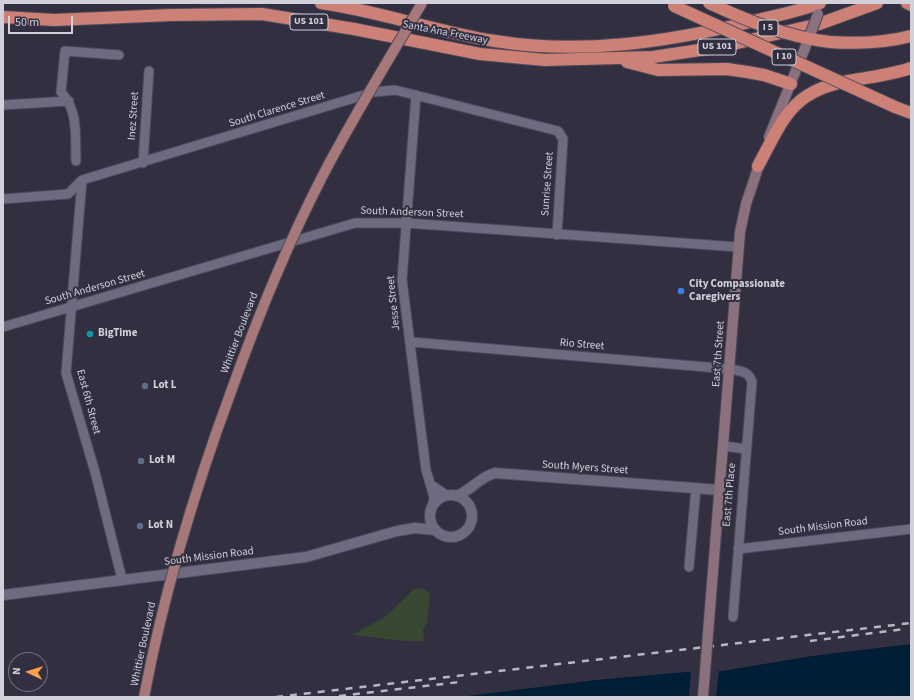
<!DOCTYPE html>
<style>
body{margin:0}
#map{position:relative;width:914px;height:700px;overflow:hidden;background:#322f41;font-family:"Source Sans 3",sans-serif}
canvas{display:block}
.frame{position:absolute;inset:0;border:4px solid #d1d0db;pointer-events:none}
.north{position:absolute;left:8px;top:652px;width:40px;height:40px;box-sizing:border-box;background:#322f41;border:1px solid #726f7f;border-radius:50%;rotate:274deg;font-size:11px;font-weight:700;line-height:16px;text-align:center;color:#d1d0db}
.north::after{content:'';display:block;margin:auto;width:14px;height:18px;background:#f9a04c;clip-path:polygon(50% 0,100% 100%,50% 72%,0 100%)}
.scale{position:absolute;left:8px;top:16px;width:65px;height:18px;box-sizing:border-box;border:2px solid #d1d0db;border-top:0;padding-left:5px;font-size:12px;line-height:14px;white-space:nowrap;color:#d1d0db;-webkit-text-stroke:3px #322f41;paint-order:stroke}
</style>
<div id="map">
<canvas width="914" height="700"></canvas>
<div class="frame"></div>
<div class="north">N</div>
<div class="scale">50 m</div>
</div>
<script>
const ctx = document.querySelector('canvas').getContext('2d');
ctx.lineJoin = 'round';
function fillPath(path, color) { ctx.fillStyle = color; ctx.fill(path, 'evenodd'); }
function stroke(path, color, width, dash) { ctx.strokeStyle = color; ctx.lineWidth = width; ctx.lineCap = dash ? 'butt' : 'round'; ctx.setLineDash(dash || []); ctx.stroke(path); }
function drawText(font, color, halo, rows, align = 'center') {
  ctx.font = font + ' "Source Sans 3",sans-serif'; ctx.lineWidth = 4; ctx.setLineDash([]); ctx.textBaseline = 'middle'; ctx.strokeStyle = halo; ctx.fillStyle = color; for (const [text, x, y, turn = 0] of rows) {
    ctx.save(); ctx.translate(x, y); ctx.rotate((+turn || 0) * Math.PI / 180); ctx.textAlign = isNaN(turn) ? turn : align; if (halo) ctx.strokeText(text, 0, 0); ctx.fillText(text, 0, 0); ctx.restore();
  }
}
const green = new Path2D(`
 M423 588 430 594 427 623 423 629 424 641H403L352 635 385 617 414 589Z`);
const water = new Path2D(`
 M911 644V697H459L596 680 686 672 722 671 812 656Z`);
const pier = new Path2D(`
 M719 669 716 697H689L691 670Z`);
const minor = new Path2D(`
 M416 95 402 280 426 470 434 497 433 504
 M3 105 69 101
 M76 161C75 137 79 111 61 92L65 51 119 55
 M143 163 149 71
 M82 180 66 373 95 472 122 579
 M3 199 68 194 82 180 374 92 395 90 558 131 563 139 557 235
 M3 327 355 223H406L738 247
 M411 342 730 369C740 371 749 371 752 382L733 617
 M724 446 746 449
 M430 484 446 495
 M738 549 911 529
 M689 567 696 488`);
const tertiary = new Path2D(`
 M430 516a21 21 0 1 1 42 0a21 21 0 1 1-42 0Z
 M456 496C471 491 479 477 495 473L720 490
 M3 595 306 557 397 531 415 528 435 530`);
const secondary = new Path2D(`
 M769 137 805 48
 M709 621 740 232 746 204 761 159`);
const motorway = new Path2D(`
 M321 3C380 11 436 32 495 41 580 55 667 42 750 22 773 16 798 12 820 3
 M907 3 911 5
 M3 17 54 20 171 15 262 14 354 29 480 54 545 60 653 57 720 47 819 24 877 3
 M830 42C858 44 884 43 911 36
 M627 62 658 70 727 69 747 72 764 75 791 84
 M895 107 911 113
 M758 166C783 120 791 91 848 81 869 77 891 75 911 68`);
const rail = new Path2D(`
 M810 641 905 629
 M339 696 460 682
 M276 697 911 623`);
const secondaryBridge = new Path2D(`
 M805 48 818 14
 M703 697 709 621`);
const primaryBridge = new Path2D(`
 M144 697C164 591 195 489 232 389 258 316 287 245 322 177 353 117 388 61 422 3`);
const motorwayBridge = new Path2D(`
 M709 3C748 21 787 37 830 42
 M674 6 895 107`);
const markers = [
 [681,291,4,"#3f7fe0"],
 [90,334,4,"#0f9aa8"],
 [145,386,4,"#5c6f8a"],
 [141,461,4,"#5c6f8a"],
 [140,526,4,"#5c6f8a"]
];
const shields = [
 [309,22,38],
 [768,28,20],
 [717,47,38],
 [784,57,24]
];
const shieldNames = [
 ["US 101",309,22],
 ["I 5",768,28],
 ["US 101",717,47],
 ["I 10",784,57]
];
const streetNames = [
 ["Santa Ana Freeway",445,33,11],
 ["South Clarence Street",277,110,-17],
 ["Inez Street",134,116,-86],
 ["Sunrise Street",548,184,-86],
 ["South Anderson Street",412,213,2],
 ["South Anderson Street",95,288,-16],
 ["Jesse Street",394,303,-96],
 ["Whittier Boulevard",240,333,-69],
 ["Rio Street",582,345,5],
 ["East 7th Street",719,354,-86],
 ["East 6th Street",88,402,75],
 ["South Myers Street",585,468,4],
 ["East 7th Place",730,495,-85],
 ["South Mission Road",823,527,-7],
 ["South Mission Road",209,557,-7],
 ["Whittier Boulevard",144,644,-78]
];
const poiNames = [
 ["City Compassionate",689,285],
 ["Caregivers",689,298],
 ["BigTime",98,334],
 ["Lot L",153,386],
 ["Lot M",149,461],
 ["Lot N",148,526]
];
fillPath(green, '#384730');
fillPath(water, '#001e36');
fillPath(pier, '#322f41');
stroke(minor, '#4d4a59', 11);
stroke(tertiary, '#4d4a59', 12);
stroke(secondary, '#4d4a59', 12);
stroke(motorway, '#4d4a59', 14);
stroke(minor, '#6e6b80', 9);
stroke(tertiary, '#6e6b80', 10);
stroke(secondary, '#8a717d', 10);
stroke(motorway, '#cd8076', 12);
stroke(rail, '#b8b7c3', 2.5, [7, 7]);
stroke(secondaryBridge, '#4d4a59', 12, []);
stroke(primaryBridge, '#4d4a59', 12, []);
stroke(motorwayBridge, '#4d4a59', 14, []);
stroke(secondaryBridge, '#8a717d', 10);
stroke(primaryBridge, '#a7787a', 10);
stroke(motorwayBridge, '#cd8076', 12);
for (const [x, y, r, color] of markers) { const dot = new Path2D(); dot.arc(x, y, r, 0, 2 * Math.PI); ctx.fillStyle = color; ctx.fill(dot); stroke(dot, '#322f41', 1.5); }
for (const [x, y, w] of shields) { const box = new Path2D(); box.roundRect(x - w / 2, y - 8, w, 16, 3); ctx.fillStyle = '#322f41'; ctx.fill(box); stroke(box, '#d1d0db', 1); }
drawText('bold 10px', '#d1d0db', null, shieldNames);
drawText('11px', '#d1d0db', '#322f41', streetNames);
drawText('bold 11px', '#d1d0db', '#322f41', poiNames, 'left');
</script>
